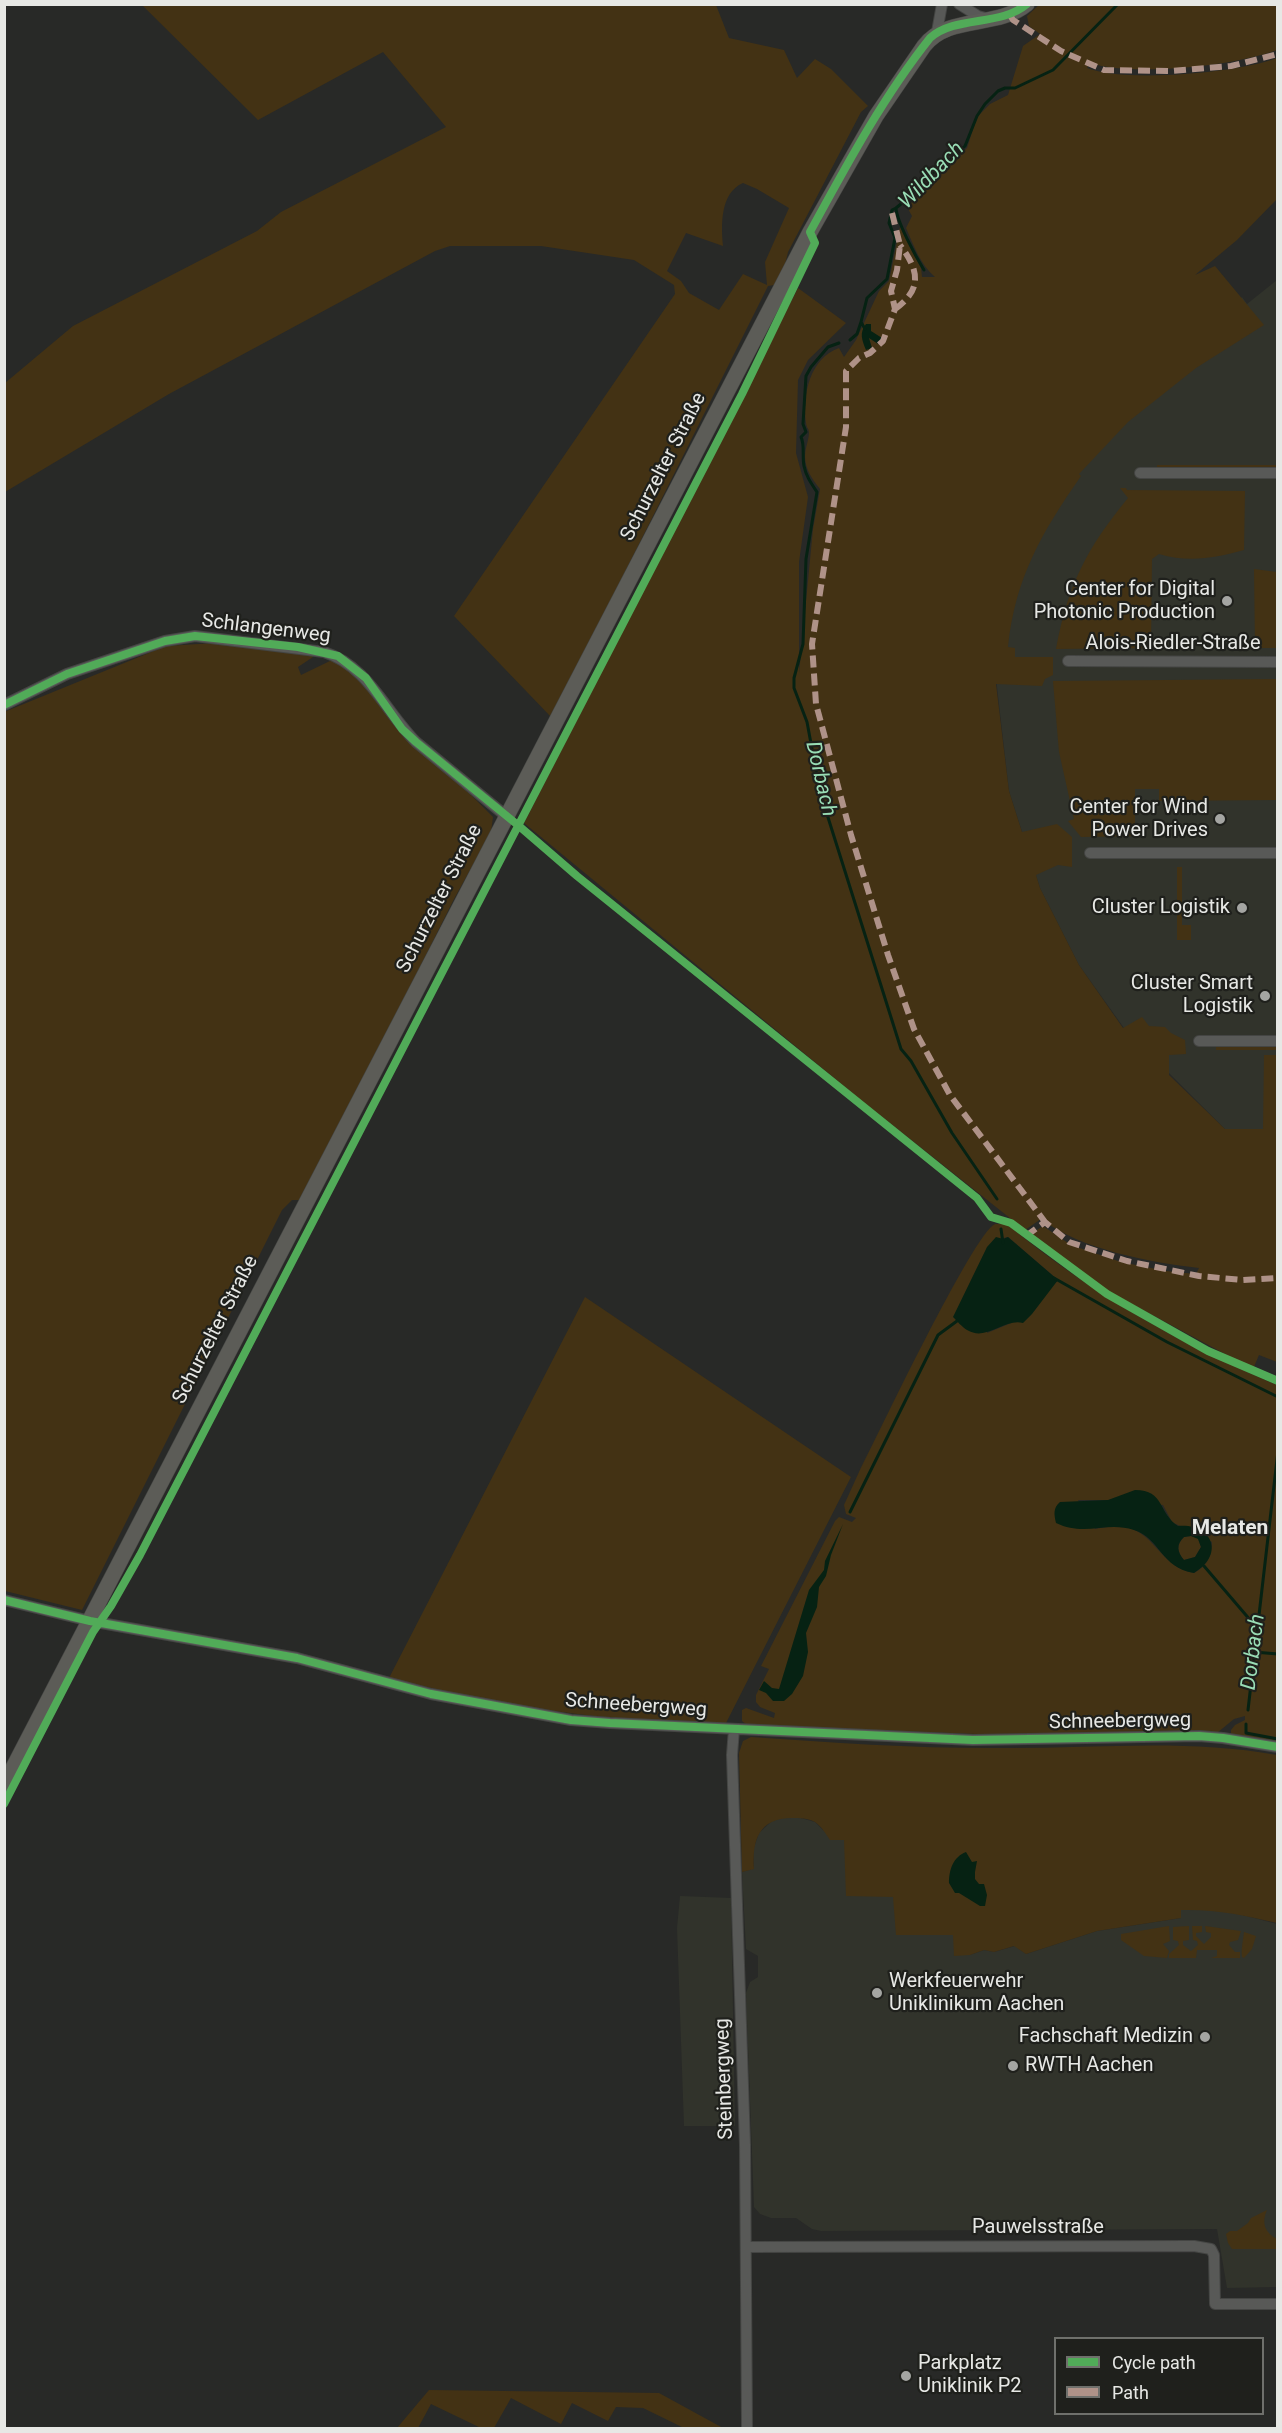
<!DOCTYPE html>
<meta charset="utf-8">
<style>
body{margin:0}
#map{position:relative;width:1282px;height:2433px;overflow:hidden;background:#282927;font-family:Roboto,sans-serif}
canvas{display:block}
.frame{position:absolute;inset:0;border:6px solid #e7e8e5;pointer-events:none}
.legend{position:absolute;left:1054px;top:2337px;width:210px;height:78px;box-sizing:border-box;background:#1f201c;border:2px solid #6f706c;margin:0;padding:8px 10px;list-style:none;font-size:18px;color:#e7e8e5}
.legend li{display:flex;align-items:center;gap:12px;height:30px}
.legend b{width:30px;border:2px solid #6f706c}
</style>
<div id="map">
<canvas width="1282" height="2433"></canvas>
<div class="frame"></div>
<ul class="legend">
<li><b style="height:8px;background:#51ab58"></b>Cycle path</li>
<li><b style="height:8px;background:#af9288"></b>Path</li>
</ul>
</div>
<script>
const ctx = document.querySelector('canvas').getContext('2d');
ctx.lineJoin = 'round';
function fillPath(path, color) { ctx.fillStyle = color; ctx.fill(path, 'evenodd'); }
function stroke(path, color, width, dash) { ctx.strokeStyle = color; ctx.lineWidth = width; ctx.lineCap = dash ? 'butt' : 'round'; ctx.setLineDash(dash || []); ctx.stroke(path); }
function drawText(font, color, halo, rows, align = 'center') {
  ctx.font = font + ' Roboto,sans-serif'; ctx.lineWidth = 4.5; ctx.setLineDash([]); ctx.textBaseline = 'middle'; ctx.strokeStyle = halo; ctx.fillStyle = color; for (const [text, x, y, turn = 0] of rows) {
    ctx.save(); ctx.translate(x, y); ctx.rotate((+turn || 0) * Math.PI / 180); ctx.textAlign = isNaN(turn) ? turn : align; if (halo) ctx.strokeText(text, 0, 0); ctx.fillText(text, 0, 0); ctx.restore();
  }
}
const built = new Path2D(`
 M1277 280V1130L1225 1129 1124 1028 1079 965 1040 888 1009 791 996 678 999 636 1014 574 1071 468 1242 297 1247 304Z
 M780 1818H801L815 1822 823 1830 844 1840 893 1897 954 1935V1955H970L984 1950 994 1952 1015 1946 1026 1954 1097 1931 1181 1918 1180 1910 1211 1909 1232 1912 1277 1924V2287L1227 2288 1217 2229 821 2231 812 2229 796 2218H771L760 2214 754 2207 746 1993 750 1982 758 1977V1956L746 1949 742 1872 754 1868 753 1850 759 1833 772 1821Z
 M680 1896 731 1898 735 2126H684L677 1928Z`);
const green = new Path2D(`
 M1040 4 1277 5V50C1234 66 1134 77 1090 63L1087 68C1124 83 1239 73 1277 58V199L1237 240 1195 275 1215 266 1264 325 1196 368 1128 422 1079 474 1081 476C1042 532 1015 578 1008 647L1015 648V657H1053V675L1045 679 1042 686 996 684 1009 791 1022 832 1057 824 1072 837V867L1058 865 1036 875 1040 888 1079 965 1123 1028 1142 1017 1149 1026 1165 1027 1171 1033 1185 1040 1186 1054 1169 1055V1075L1225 1129H1263L1264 1055H1277V1362L1259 1355 1253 1369 1102 1288 1029 1235 1043 1226 1071 1245 1121 1262 1166 1271 1196 1274 1199 1268C1149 1262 1082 1250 1041 1219L1025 1230 861 1100 524 823 798 288 846 323 808 360 798 380 796 453 808 497 799 562V673L813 529 820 489C812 479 805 469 805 456 805 448 809 440 809 432 808 427 807 429 806 423 802 395 810 358 839 348L844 357 856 340 879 291 889 281 900 227 921 268 922 277H935C920 264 914 246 906 228L912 216 907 207 967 148 977 117 990 104 1008 95 1023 46 1040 34 1029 26 1027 16Z
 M142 5H716L729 38 784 50 797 78 815 59 831 69 868 106 861 112 788 252 783 273 774 285 768 286 552 718 454 616 675 294 674 285 634 260 541 246H450L435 251 169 394 5 492V383L73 326 257 231 281 212 446 127 383 52 258 120ZM743 183 757 189 789 208 765 262 767 285 743 274 719 310 689 293 681 281 667 271 686 233 723 246C721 225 720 193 743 183Z
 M1157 465H1277L1278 469H1157Z
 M1120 488H1126L1127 490 1245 491 1244 550C1215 558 1189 563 1159 554L1152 559 1151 648 1056 649C1068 584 1087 548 1128 498Z
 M1254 569 1277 572V648H1255Z
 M215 643 313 655V657L298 667 301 675 332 660 359 676 429 758 472 796 493 817 491 832 454 899 303 1200H292L282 1210 82 1610 5 1591 4 712 166 646Z
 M1277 679V800L1159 801V789H1135V829H1143V836L1081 837 1068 821 1074 819 1059 752 1053 681Z
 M1177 867H1182V925H1191V940H1177Z
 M1216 1046H1277V1050H1216Z
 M995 1224H1007C1087 1291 1181 1345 1277 1385V1742L1231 1735V1730L1235 1725 1245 1720V1716L1234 1719 1217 1733 977 1734 747 1725 742 1721V1710L746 1708 774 1718 775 1713 760 1707 756 1702V1695L769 1669 761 1666 835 1521 839 1517 852 1522 856 1518 846 1514 844 1505 859 1472C877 1437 973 1234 995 1224ZM1008 1237 1058 1280 1016 1321 987 1333 999 1239ZM1078 1500H1108L1163 1505 1172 1522 1212 1542C1211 1557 1207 1566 1194 1573 1158 1567 1156 1529 1119 1526 1111 1526 1102 1528 1095 1529Z
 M585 1297 851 1477 726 1723C705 1725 682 1721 661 1721 569 1717 479 1700 389 1678Z
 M1191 1536 1198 1538 1201 1547 1195 1557 1184 1560C1177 1552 1176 1545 1184 1537Z
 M751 1737C837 1743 924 1749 1010 1748 1100 1748 1189 1739 1277 1755V1923C1244 1915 1215 1909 1181 1910V1918L1097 1931 1026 1954 1014 1946 994 1952 984 1950 970 1955 954 1956 953 1935H896L893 1897 846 1896 844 1840H830C826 1834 821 1826 815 1822 808 1818 799 1818 792 1818 759 1818 752 1840 754 1869L742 1872 739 1753 743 1741Z
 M1169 1926 1170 1941 1163 1944 1169 1951 1167 1958 1144 1956 1121 1940V1934Z
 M1189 1926V1940L1183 1941V1945L1191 1951 1198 1945 1197 1941 1193 1940 1192 1926H1202V1932L1196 1933V1936L1204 1944 1211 1937V1933L1206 1932 1205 1926 1241 1931 1238 1940 1230 1942 1229 1945 1235 1952H1240V1958H1211L1217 1956V1950H1197L1196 1958H1169V1954L1179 1945 1178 1941 1173 1940V1927Z
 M1244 1932 1256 1936 1252 1949 1244 1958 1242 1957C1241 1949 1243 1941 1244 1932Z
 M1267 2210C1261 2223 1265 2233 1277 2239V2249H1232L1228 2243 1226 2234 1230 2231H1237L1248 2223 1251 2218Z
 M429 2390 659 2393 723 2428H684L643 2408 616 2407 608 2421 572 2403 561 2424 511 2398 494 2428H481L431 2404 418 2428H397Z`);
const water = new Path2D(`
 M866 324H871V331L882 338 878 344 869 338 872 348 866 350C862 340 859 333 866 324Z
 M996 1237 1003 1239 1008 1237 1058 1280 1032 1314 1023 1323C1004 1318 987 1342 967 1330 962 1327 957 1321 953 1317L987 1247Z
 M1135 1490C1165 1490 1158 1513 1178 1526 1213 1523 1225 1555 1194 1573 1161 1568 1160 1538 1134 1530 1106 1521 1085 1537 1056 1523 1054 1514 1053 1508 1060 1502L1108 1500ZM1191 1536 1198 1539 1201 1547 1195 1557 1184 1560C1177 1552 1176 1544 1184 1537Z
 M843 1524 831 1555 826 1576 819 1587 817 1607 806 1633 808 1652 803 1676 792 1694 784 1701H773L766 1693 759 1690 764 1681 772 1688 779 1689 809 1590 824 1570 825 1561Z
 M966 1852 972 1862 977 1861 975 1872V1879L979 1884H984L987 1895 985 1906H980L959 1893H955L949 1883C949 1870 953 1857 966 1852Z`);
const stream = new Path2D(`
 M924 270C916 257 897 222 896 208L907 199 928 175 939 170 965 146 977 116 985 104 998 91 1005 88H1015L1053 70 1118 4
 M865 329 861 322 867 298 887 279 895 238 889 223 892 210 896 208
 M850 340 857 334 861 322
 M839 343 828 347 811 367 806 376 803 424 806 432 801 437C805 445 802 456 804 466 806 476 811 483 817 492L806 559 803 644 794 678V688L807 722 820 792 901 1049 911 1061 952 1133 997 1199
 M1001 1229 1003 1243
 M1054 1278 1167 1342 1278 1397
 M850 1512 938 1335 957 1321
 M1204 1566 1257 1628
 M1254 1652 1278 1654
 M1248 1710 1278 1451
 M1246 1724V1733L1278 1739`);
const street = new Path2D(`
 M959 4 978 16 989 19
 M937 32 942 4
 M1140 473H1278
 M1068 661 1278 662
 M4 705 67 674 165 641 195 636 324 652C368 666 385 711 416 742L506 816
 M1090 853H1278
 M1199 1041H1278
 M4 1600 90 1621 297 1658 431 1694 571 1720 610 1723 973 1740 1199 1736 1223 1738 1278 1747
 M734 1729 732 1755 745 2145 747 2428
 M747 2247 1194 2246 1211 2249 1214 2255 1215 2304H1278`);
const secondary = new Path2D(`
 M4 1785 810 232 876 116 924 46C949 14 997 29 1027 4`);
const quiet = new Path2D(`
 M1010 15 1013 20 1061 51 1104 70 1170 71 1231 66 1278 54
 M892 213 900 245 897 270 891 291 895 309 883 341 870 353 859 358 846 371V427L812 644 816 704 851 835 888 955 914 1029 950 1095 1045 1222
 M895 309C923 289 919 270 900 245
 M1026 1236 1045 1222 1069 1242 1127 1261 1199 1276 1243 1280 1278 1278`);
const cycleway = new Path2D(`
 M4 705 67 674 165 641 195 636 298 647 338 656 366 678 402 729 416 742 519 826 577 876 977 1198 991 1217 1011 1223 1107 1294 1208 1351 1278 1381
 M4 1600 90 1621 297 1658 431 1694 571 1720 610 1723 973 1740 1199 1736 1223 1738 1278 1747
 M4 1804 93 1632 111 1606 140 1555 742 394 815 243 810 232C846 166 883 97 930 38 956 15 1000 27 1027 4`);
const markers = [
 [1227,601,6,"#a4a5a2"],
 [1220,819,6,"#a4a5a2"],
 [1242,908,6,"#a4a5a2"],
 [1265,996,6,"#a4a5a2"],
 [877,1993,6,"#a4a5a2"],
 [1205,2037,6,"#a4a5a2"],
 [1013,2066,6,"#a4a5a2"],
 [906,2376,6,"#a4a5a2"]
];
const streetNames = [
 ["Schurzelter Straße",664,467,-63],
 ["Schlangenweg",266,629,7],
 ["Alois-Riedler-Straße",1173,644],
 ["Schurzelter Straße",440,899,-63],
 ["Schurzelter Straße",216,1330,-63],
 ["Schneebergweg",636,1706,4],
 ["Schneebergweg",1120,1722,-1],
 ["Steinbergweg",725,2079,-92],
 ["Pauwelsstraße",1038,2228]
];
const poiNames = [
 ["Center for Digital",1215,590],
 ["Photonic Production",1215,613],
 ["Center for Wind",1208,808],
 ["Power Drives",1208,831],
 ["Cluster Logistik",1230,908],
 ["Cluster Smart",1253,984],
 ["Logistik",1253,1007],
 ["Werkfeuerwehr",889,1982,"left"],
 ["Uniklinikum Aachen",889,2005,"left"],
 ["Fachschaft Medizin",1193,2037],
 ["RWTH Aachen",1025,2066,"left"],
 ["Parkplatz",918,2364,"left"],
 ["Uniklinik P2",918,2387,"left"]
];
const waterNames = [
 ["Wildbach",932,176,-46],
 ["Dorbach",820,779,77],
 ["Dorbach",1254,1652,-83]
];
const neighbourhoodNames = [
 ["Melaten",1230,1529]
];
fillPath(built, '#31332b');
fillPath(green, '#433214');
fillPath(water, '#062213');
stroke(stream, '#062213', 3);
stroke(street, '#444543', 12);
stroke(secondary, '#444543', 16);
stroke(street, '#585957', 10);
stroke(secondary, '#5c5c57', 15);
stroke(quiet, '#af9288', 6, [12, 6]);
stroke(cycleway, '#51ab58', 8);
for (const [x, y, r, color] of markers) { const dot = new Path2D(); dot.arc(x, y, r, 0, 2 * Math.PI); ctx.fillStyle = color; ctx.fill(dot); stroke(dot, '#1f201c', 2); }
drawText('20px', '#e7e8e5', '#1f201c', streetNames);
drawText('20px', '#e7e8e5', '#1f201c', poiNames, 'right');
drawText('italic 21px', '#99ddb5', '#1f201c', waterNames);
drawText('bold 21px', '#e7e8e5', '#1f201c', neighbourhoodNames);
</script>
